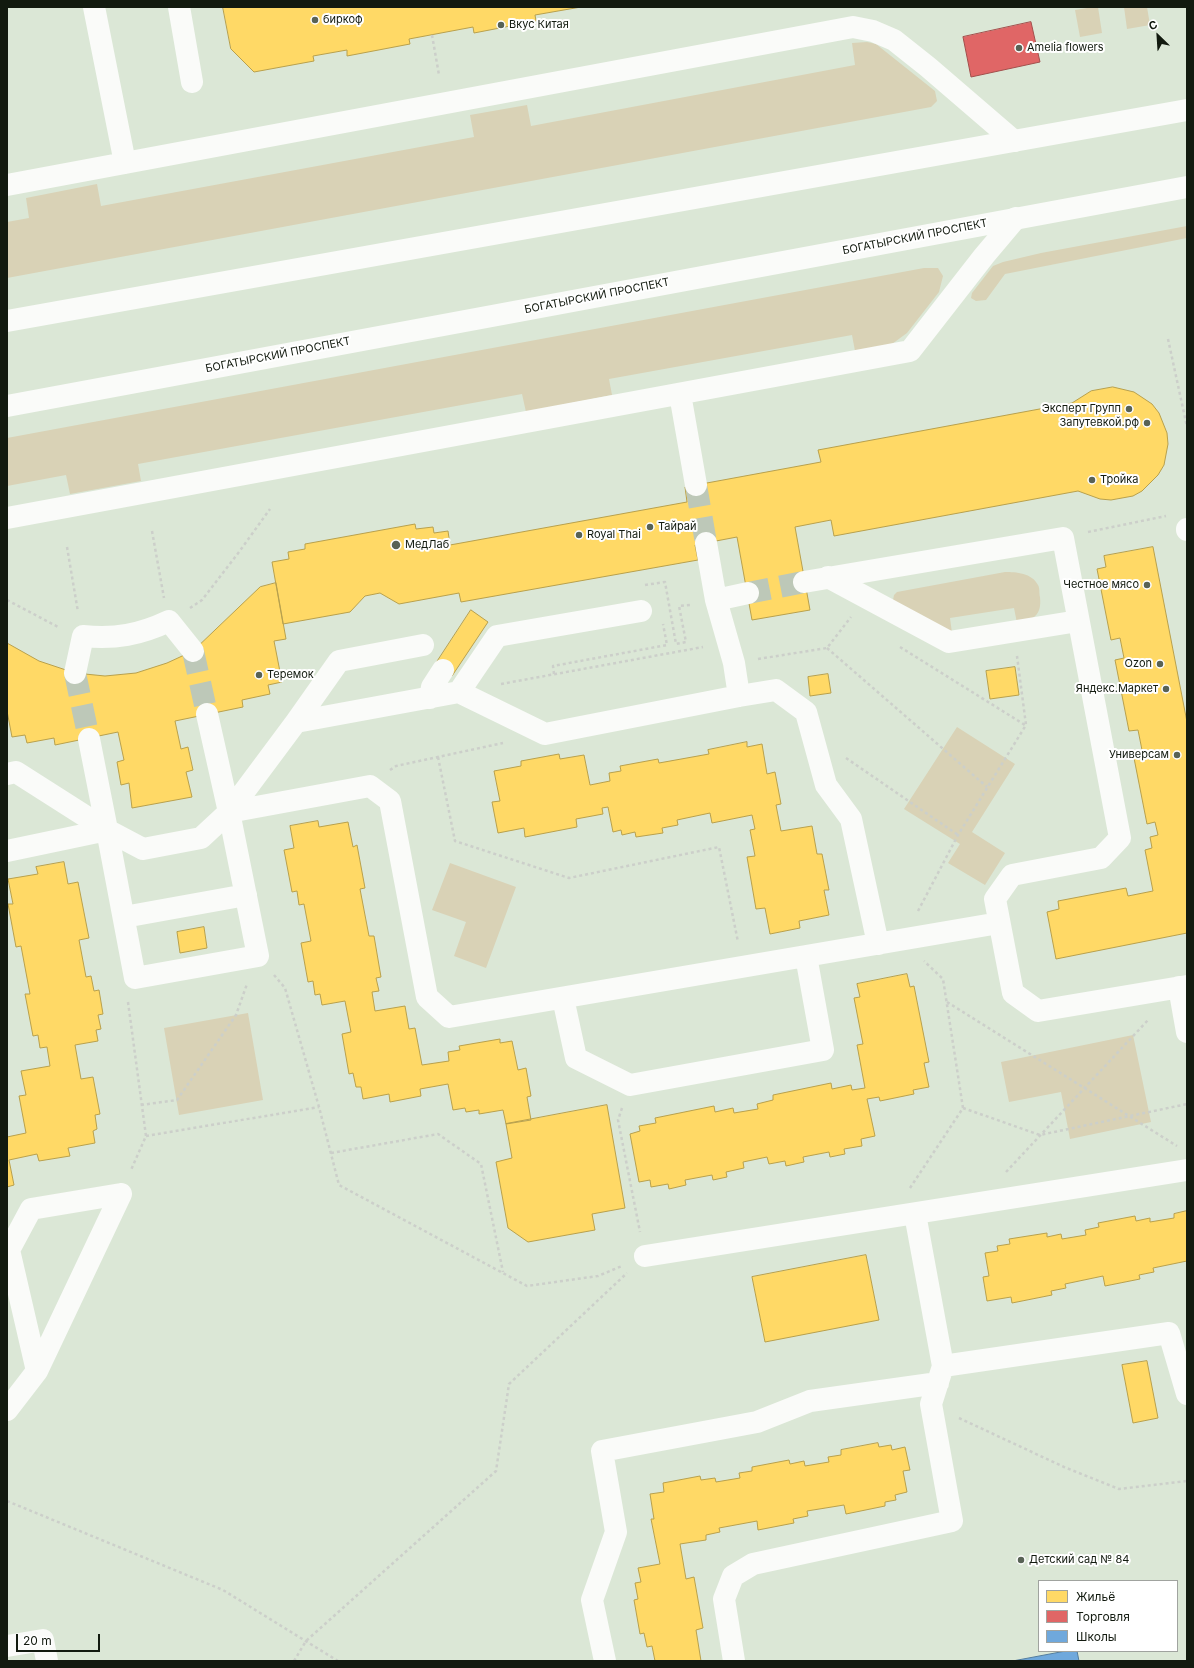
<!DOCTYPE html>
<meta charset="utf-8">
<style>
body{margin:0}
#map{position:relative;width:1194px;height:1668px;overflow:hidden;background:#dbe7d6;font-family:Inter,sans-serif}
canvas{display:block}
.frame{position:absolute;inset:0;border:8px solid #121a0f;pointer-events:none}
.legend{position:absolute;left:1038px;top:1580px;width:140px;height:72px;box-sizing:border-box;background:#fff;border:1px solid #a0a39f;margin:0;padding:5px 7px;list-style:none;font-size:12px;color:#121a0f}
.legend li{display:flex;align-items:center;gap:8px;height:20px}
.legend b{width:20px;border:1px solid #a0a39f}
.north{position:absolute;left:1138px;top:16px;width:40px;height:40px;-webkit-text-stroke:3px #fff;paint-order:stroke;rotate:335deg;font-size:11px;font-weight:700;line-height:16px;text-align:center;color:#121a0f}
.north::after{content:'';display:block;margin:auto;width:14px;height:18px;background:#121a0f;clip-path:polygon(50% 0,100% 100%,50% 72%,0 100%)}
.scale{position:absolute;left:16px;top:1634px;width:84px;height:18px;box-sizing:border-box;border:2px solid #121a0f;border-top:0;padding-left:5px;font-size:12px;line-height:14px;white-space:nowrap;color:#121a0f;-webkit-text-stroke:3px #fff;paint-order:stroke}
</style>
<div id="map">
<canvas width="1194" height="1668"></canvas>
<div class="frame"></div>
<ul class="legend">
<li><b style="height:11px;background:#ffd966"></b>Жильё</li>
<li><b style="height:11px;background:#e06666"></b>Торговля</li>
<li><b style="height:11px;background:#6fa8dc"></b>Школы</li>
</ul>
<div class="north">С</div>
<div class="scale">20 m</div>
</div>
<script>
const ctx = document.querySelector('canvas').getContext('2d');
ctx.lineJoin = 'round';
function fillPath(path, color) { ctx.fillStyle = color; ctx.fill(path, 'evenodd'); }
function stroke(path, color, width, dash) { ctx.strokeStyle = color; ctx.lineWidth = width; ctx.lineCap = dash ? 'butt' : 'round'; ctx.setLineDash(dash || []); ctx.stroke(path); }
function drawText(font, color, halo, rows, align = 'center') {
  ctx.font = font + ' Inter,sans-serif'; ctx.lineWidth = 4; ctx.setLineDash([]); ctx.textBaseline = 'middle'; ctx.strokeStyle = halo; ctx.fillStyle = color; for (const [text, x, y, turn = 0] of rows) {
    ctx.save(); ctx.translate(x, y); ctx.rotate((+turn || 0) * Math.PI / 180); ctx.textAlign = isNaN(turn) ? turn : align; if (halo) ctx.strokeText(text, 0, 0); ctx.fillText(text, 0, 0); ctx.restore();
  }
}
const green = new Path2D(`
 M1093 7H1098L1102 33 1080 37 1075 10Z
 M1124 7H1147L1150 25 1127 29Z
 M867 42 876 44 935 91 937 101 931 107 7 278V222L29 218 26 198 97 184 101 206 474 137 470 115 527 105 531 126 855 65 852 43Z
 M1187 226V238L1005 274 986 300 976 301 971 298 972 293 993 266 1003 262 1041 253Z
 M924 268H938L943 276 939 292 907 333 892 344 855 351 852 335 609 379 612 395 526 412 522 394 138 464 141 481 70 494 66 475 7 486V438Z
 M1005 572C1016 572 1032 573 1038 585 1040 588 1039 594 1040 597 1042 616 1033 620 1017 623L1014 608 950 618 952 633 898 605 893 600 894 595 897 592Z
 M957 727 1015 764 972 832 1005 853 985 885 948 863 960 844 904 809Z
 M450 863 516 887 486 968 454 956 466 922 432 910Z
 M248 1013 263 1100 179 1115 164 1028Z
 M1133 1035 1151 1122 1070 1139 1061 1092 1009 1102 1001 1062Z`);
const homes = new Path2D(`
 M223 7H581L535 15 536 21 474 33 473 27 409 39 410 44 347 56V50L313 56 314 61 254 72 231 49Z
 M1113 387 1134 392 1152 404 1159 413 1167 433 1168 444 1164 465 1158 475 1142 491 1133 496 1111 500 1100 499 1078 491 834 536 831 520 795 527 810 610 752 620 737 537 695 545 698 560 461 602 459 593 399 604 380 593 365 596 350 612 283 624 272 562 289 559 288 552 305 549V544L415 524 416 529 433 527 434 533 448 531 450 545 687 502 685 487 821 462 818 450 1072 403 1091 391Z
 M1153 547 1187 722V933L1056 959 1047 912 1059 909 1058 901 1126 888 1128 896 1153 891 1145 850 1152 848 1150 837 1158 835 1155 822 1147 824 1133 753 1142 750 1138 730 1129 731 1115 660 1124 658 1120 638 1111 640 1097 569 1106 567 1104 556Z
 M276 583 286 639 274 641 282 682 268 685 270 694 242 700 243 707 175 721 181 749 188 747 193 770 186 772 192 797 132 808 129 783 121 785 117 762 124 760 118 732 55 745 54 738 27 743 25 735 12 737 7 711V643L39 661 75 673 105 676 136 673 167 663 193 651 260 587Z
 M471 610 488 622 452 676 435 665Z
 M1015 667 1019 695 990 699 986 671Z
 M828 674 831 693 810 696 808 677Z
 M747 742V747L762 744 767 774 775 772 781 804 776 805 781 831 812 826 817 854H822L829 890H824L829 915 799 921 800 928 770 934 765 908 756 909 747 857 755 856 750 830 755 829 752 815 712 823 710 813 677 820 678 825 662 828 663 833 636 837 635 832 622 835 621 830 613 832 608 807 602 808 603 814 576 819 577 827 525 837 524 828 498 833 492 802 500 801 494 771 521 766V761L559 754 560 759 584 755 590 785 610 781 609 773 621 771 620 766 658 759 659 763 709 754 708 750Z
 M318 821 319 827 348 822 353 847 357 845 365 888 360 889 369 936H374L381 977 376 978 379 991 372 992 375 1011 405 1006 409 1029 415 1028 422 1065 449 1061 448 1052 460 1050 459 1046 500 1039V1043L512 1041 518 1070 526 1068 531 1096 527 1097 531 1120 506 1124 503 1110 479 1114V1110L466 1112 465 1108 453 1110 448 1084 420 1089 421 1096 390 1102 389 1094 363 1099 361 1087H356L353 1073 349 1074 342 1034 351 1032 345 1001 322 1005 320 994 315 995 313 981 308 982 301 943 311 941 304 904 299 905 297 891 292 892 284 850 294 848 290 826Z
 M64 862 68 884 78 882 89 938 79 940 86 977 91 976 94 991 99 990 103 1014 98 1015 101 1029 96 1030 98 1041 75 1045 81 1079 93 1077 100 1114 95 1115 97 1129 93 1131 95 1143 68 1148 70 1156 39 1161 37 1154 9 1160 14 1185 7 1187V1137L26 1133 19 1096 26 1095 21 1071 50 1066 47 1047 40 1048 38 1035 33 1036 25 994H30L21 946 16 947 8 904H13L8 879 38 874 36 867Z
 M204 927 207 948 180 953 177 932Z
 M907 974 910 987 914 986 929 1062 924 1063 929 1087 913 1090 914 1094 880 1101 879 1097 867 1099 875 1136 861 1139 862 1146 844 1149 845 1154 830 1157 829 1152 803 1157 804 1162 786 1166 785 1161 769 1164 767 1157 743 1162 744 1168 726 1172 727 1177 713 1180 712 1175 685 1180 686 1185 669 1189 668 1184 651 1187 650 1180 639 1182 630 1134 640 1131 639 1126 656 1123 655 1118 714 1106 715 1112 733 1108 734 1113 758 1109 757 1104 773 1100V1095L831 1083 832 1089 851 1085 852 1090 865 1088 857 1045 863 1044 854 998 860 997 857 984Z
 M607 1105 625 1208 592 1214 595 1230 528 1242 508 1228 496 1162 512 1158 506 1124Z
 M1187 1211V1261L1153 1268 1154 1272 1139 1275 1140 1279 1105 1286 1103 1276 1065 1284 1066 1288 1051 1291 1052 1295 1012 1303 1011 1297 987 1301 983 1277 989 1276 985 1253 998 1251 997 1246 1010 1244 1009 1239 1047 1233V1237L1061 1234 1062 1239 1086 1235 1085 1230 1099 1227 1098 1223 1135 1216 1136 1221 1150 1218V1222L1174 1218V1214Z
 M866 1255 879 1320 765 1342 752 1277Z
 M1147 1361 1158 1418 1133 1423 1122 1365Z
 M878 1443 879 1447 891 1445 892 1450 905 1447 910 1470 903 1471 907 1492 895 1495 896 1500 885 1502V1506L846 1514 844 1505 807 1511 808 1516 793 1519 794 1523 758 1530 757 1521 719 1528 720 1532 706 1535V1540L680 1544 686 1579 694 1577 703 1628 696 1630 701 1661H655L652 1646 647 1647 644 1633 640 1634 634 1600 638 1599 635 1583 641 1582 638 1568 660 1564 651 1519H654L650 1494 664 1492 663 1483 700 1476 701 1480 715 1478 716 1482 740 1478 739 1473 752 1471V1467L789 1460 790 1464 804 1461 805 1466 829 1462 828 1457 841 1455V1450Z`);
const shops = new Path2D(`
 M1031 22 1040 62 971 77 963 37Z`);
const schools = new Path2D(`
 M1066 1651H1077L1079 1661H1013Z`);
const minorTunnel = new Path2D(`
 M696 485 706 543
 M748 593 804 582
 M193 651 207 714
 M75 673 89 739`);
const path = new Path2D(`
 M432 35 439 75
 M1168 339 1187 427
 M152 531 164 598
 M1088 532 1166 516
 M67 547 78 612
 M645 585 665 582 676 644 686 642 679 606 690 605
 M7 600 60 628
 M190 608 202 600 239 552 270 509
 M900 647 1025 725
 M827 648 987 787
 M758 659 827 648 851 617
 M554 674 553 666 667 645 663 624
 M501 684 703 647
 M438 757 455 841 569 878 719 847 738 942
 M846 758 958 835
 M390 770 396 766 503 743
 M918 911 958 835 1026 725 1017 656
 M274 975 285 988 319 1107 339 1185 527 1286 598 1276 622 1266
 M128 1002 146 1136 131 1170
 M947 1002 1177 1146
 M141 1105 177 1100 236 1015 247 984
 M622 1108 618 1120 640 1232
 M963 1108 1040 1135 1187 1104
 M146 1136 319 1107
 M331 1153 438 1134 481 1164 503 1272
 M1006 1172 1149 1019
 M910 1188 963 1108 943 979 924 961
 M959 1418 1064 1467 1119 1489 1187 1481
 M7 1501 223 1590 338 1661
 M294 1661 306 1641 496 1471 509 1384 627 1273`);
const minor = new Path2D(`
 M94 7 125 163
 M179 7 192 82
 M7 185 853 27 873 31 894 40 928 67 1014 141
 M680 394 696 485
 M7 518 910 351 984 256 1016 218
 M1187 529V530
 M706 543 716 600 734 663 739 696
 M828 577 949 642 1078 621
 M804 582 1063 538 1120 838 1101 858 1012 875 995 899 1013 993 1038 1011 1187 986
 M716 600 748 593
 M75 673 83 636C116 639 139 635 169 621L193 651
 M459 692 497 636 641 611
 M430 698 432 687 443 670
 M296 722 339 661 423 645
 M89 739 107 830 143 849 201 838 229 812 207 714
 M7 774 16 772 107 830 135 978 258 956 229 812 296 722 459 692 545 734 739 696 776 690 806 712 826 785 851 819 878 944
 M229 812 370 786 390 801 427 997 449 1017 999 923
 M7 851 107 830
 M124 917 246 895
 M1179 987 1187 1032
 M563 998 576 1058 630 1085 823 1050 806 956
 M645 1256 1187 1170
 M943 1366 1169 1333 1187 1394
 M37 1371 9 1250 31 1209 121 1194
 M7 1410 37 1371 121 1194
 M7 1646 43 1640 47 1661
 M605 1661 592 1600 616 1532 602 1451 757 1422 810 1401 938 1383
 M734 1661 724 1599 733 1576 753 1564 952 1521 931 1404 943 1366 915 1214`);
const major = new Path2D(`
 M7 321 1187 110
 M7 406 1187 187`);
const markers = [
 [315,20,4,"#586255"],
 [501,25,4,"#586255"],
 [1019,48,4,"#586255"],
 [1129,409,4,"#586255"],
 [1147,423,4,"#586255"],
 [1092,480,4,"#586255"],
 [650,527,4,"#586255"],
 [579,535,4,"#586255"],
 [396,545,5,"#586255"],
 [1147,585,4,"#586255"],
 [1160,664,4,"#586255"],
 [259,675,4,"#586255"],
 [1166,689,4,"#586255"],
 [1177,755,4,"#586255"],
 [1021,1560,4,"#586255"]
];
const poiNames = [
 ["биркоф",323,20],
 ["Вкус Китая",509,25],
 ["Amelia flowers",1027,48],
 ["Эксперт Групп",1121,409,"right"],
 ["Запутевкой.рф",1139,423,"right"],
 ["Тройка",1100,480],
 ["Тайрай",658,527],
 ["Royal Thai",587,535],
 ["МедЛаб",405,545],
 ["Честное мясо",1139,585,"right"],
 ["Ozon",1152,664,"right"],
 ["Теремок",267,675],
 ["Яндекс.Маркет",1158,689,"right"],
 ["Универсам",1169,755,"right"],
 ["Детский сад № 84",1029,1560]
];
const streetNames = [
 ["БОГАТЫРСКИЙ ПРОСПЕКТ",915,237,-11],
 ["БОГАТЫРСКИЙ ПРОСПЕКТ",597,296,-11],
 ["БОГАТЫРСКИЙ ПРОСПЕКТ",278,355,-11]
];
fillPath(green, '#d9d2b6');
fillPath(homes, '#ffd966');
stroke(homes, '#b8a04c', 1);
fillPath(shops, '#e06666');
stroke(shops, '#a24f4c', 1);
fillPath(schools, '#6fa8dc');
stroke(schools, '#537d9e', 1);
stroke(minorTunnel, '#bdc8b8', 22, [22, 11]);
stroke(path, '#cccfca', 2.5, [3, 3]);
stroke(minor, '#fafbf9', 22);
stroke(major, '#fafbf9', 22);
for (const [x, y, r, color] of markers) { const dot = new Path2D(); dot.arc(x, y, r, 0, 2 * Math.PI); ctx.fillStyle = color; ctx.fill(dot); stroke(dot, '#fff', 1.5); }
drawText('11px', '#121a0f', '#fff', poiNames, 'left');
drawText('11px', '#121a0f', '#fff', streetNames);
</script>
